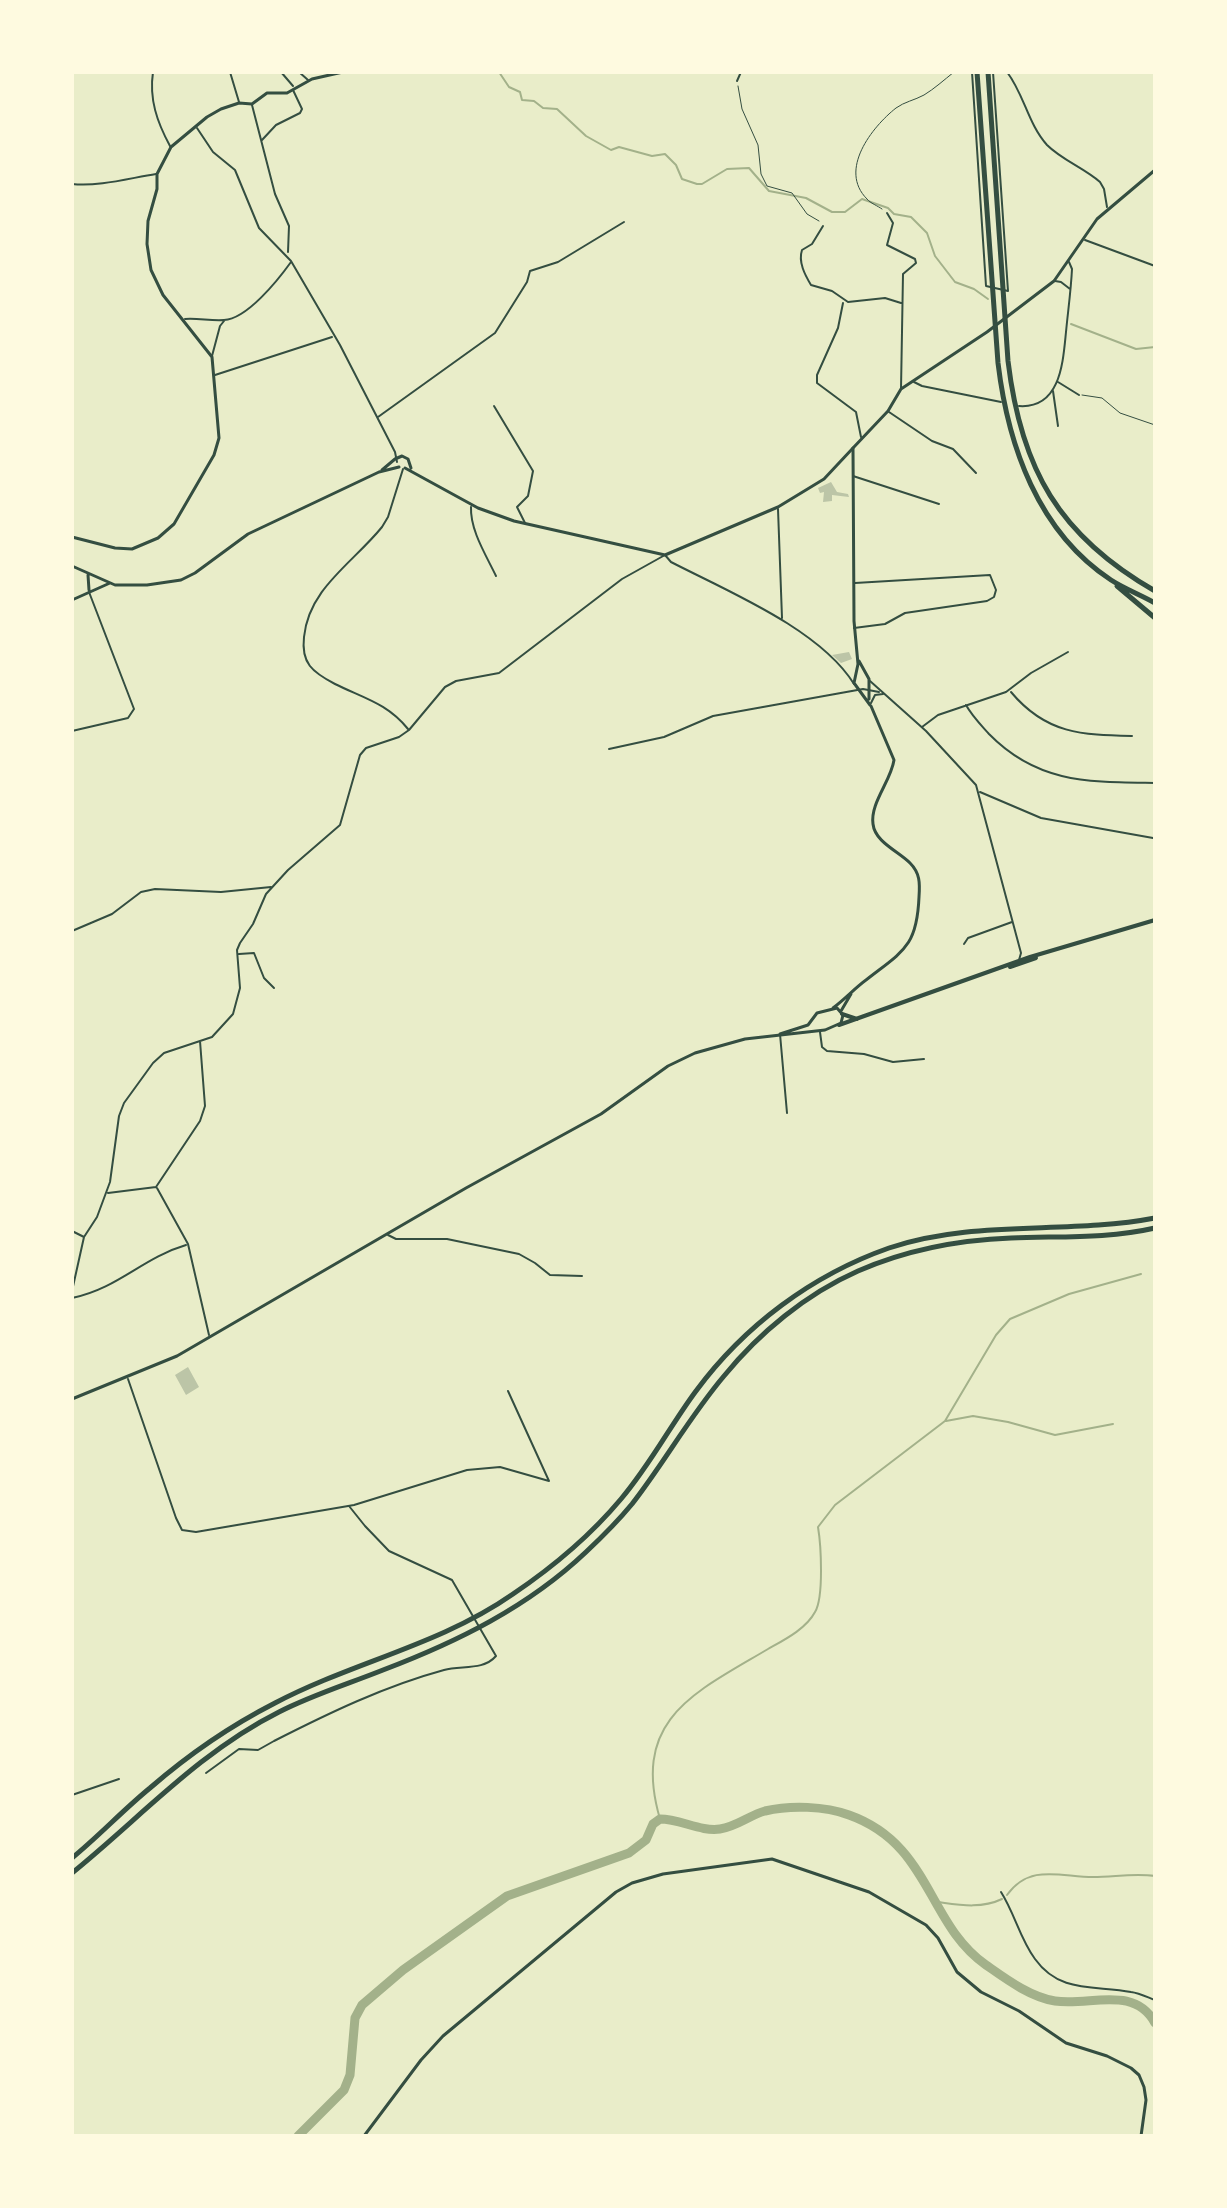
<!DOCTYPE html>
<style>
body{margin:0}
#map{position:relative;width:1227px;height:2208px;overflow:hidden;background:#e9edc9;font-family:"Archivo Narrow",sans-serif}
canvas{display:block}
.frame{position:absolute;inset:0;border:74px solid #fefae0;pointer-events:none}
</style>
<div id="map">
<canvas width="1227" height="2208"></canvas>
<div class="frame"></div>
</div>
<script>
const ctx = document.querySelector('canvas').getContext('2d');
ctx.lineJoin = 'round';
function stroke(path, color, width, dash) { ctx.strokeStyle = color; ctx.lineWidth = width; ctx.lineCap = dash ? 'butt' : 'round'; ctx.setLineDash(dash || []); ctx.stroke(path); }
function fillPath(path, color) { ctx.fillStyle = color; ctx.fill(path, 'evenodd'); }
const stream = new Path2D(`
 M499 72 509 87 520 92 522 100 534 101 543 108 557 109 586 136 611 150 619 147 652 156 665 154 676 165 682 179 697 184H702L727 169 749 168 769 191 806 198 832 212H845L862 199 888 208 894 214 911 217 927 233 935 256 955 282 974 289 988 299
 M1071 324 1136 349 1155 347
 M946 1421 973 1416 1008 1422 1055 1435 1113 1424
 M660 1819C631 1719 694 1693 768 1649 784 1640 806 1629 815 1612 824 1597 821 1545 818 1527L835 1505 945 1421 996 1335 1010 1319 1069 1294 1141 1274
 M1007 1895C1030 1863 1061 1877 1093 1877 1114 1877 1134 1873 1155 1876
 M938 1902C960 1905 981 1909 1002 1899`);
const river = new Path2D(`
 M298 2136 344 2090 350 2075 355 2018 362 2005 403 1970 507 1896 629 1853 646 1840 653 1824 660 1819C680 1819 701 1832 720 1829 736 1827 750 1815 765 1811 790 1805 825 1806 849 1815 931 1844 927 1924 986 1965 1006 1979 1030 1997 1055 2001 1091 2006 1134 1985 1155 2023`);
const building = new Path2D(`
 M831 482 837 492 848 494 849 497 832 495V501L823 502 824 492 820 493 818 488Z
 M849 652 852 659 841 663 832 655Z
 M188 1367 199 1387 186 1395 175 1375Z`);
const path = new Path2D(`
 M738 86 742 109 758 145 761 174 767 186 792 193 807 214 819 221
 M882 209C878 206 870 203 867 199 838 170 872 127 896 108 904 102 915 100 924 95 934 89 944 80 954 72`);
const service = new Path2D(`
 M1082 395 1102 398 1120 413 1155 425`);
const minor = new Path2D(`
 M153 72C149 99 157 122 170 146
 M230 72 239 102
 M281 72 293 86
 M299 72 308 80
 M972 72 986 286 1008 291 993 72
 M1007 72C1024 94 1028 124 1047 145 1062 160 1084 168 1100 182L1104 189 1107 207
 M737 81 741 72
 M252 105 275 194 289 226 288 252
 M197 128 213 152 235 170 259 228 291 261 340 345 395 452 397 462
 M262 140 276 125 300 113 302 109 293 90
 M72 184C98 187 130 178 156 174
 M887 213 893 223 887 245 915 259 916 263 903 274 901 389
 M823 226 812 244 802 250C798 262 805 275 811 285L832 291 848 302 885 298 901 303
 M1085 240 1155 266
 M1055 281 1061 282 1070 289
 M843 303 838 328 817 375V383L856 412 861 437
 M185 319C198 318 211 321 224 320 247 319 278 280 291 262
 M212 356 220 326 224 321
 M215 375 332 337
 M914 382 922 386 1001 402
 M1058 382 1079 395
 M1053 391 1058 426
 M494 406 533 471 528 496 517 507 525 523
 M1019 406C1061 409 1063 361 1066 332 1068 311 1071 290 1072 269L1069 262
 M889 412 932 441 953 449 976 473
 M378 417 495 333 527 282 530 271 558 262 624 222
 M403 469 388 517 382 527C353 563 309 588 304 637 301 663 312 672 335 684 363 698 387 703 408 729
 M853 476 939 504
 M471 507C470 530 486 555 496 576
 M778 509 782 618
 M854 628 885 624 905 613 987 601 994 597 996 590 990 575 855 583
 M870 681 926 731 976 785 1021 953 1019 960
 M1011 692C1046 734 1082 735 1132 736
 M871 703 875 695 883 694
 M966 705C972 716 981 725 989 734 1038 784 1090 782 1155 783
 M922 727 938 715 1006 692 1031 673 1068 652
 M72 731 128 718 134 709 89 592
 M609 749 664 737 713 716 863 689 879 692
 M980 792 1041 818 1153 838
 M72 931 112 914 141 892 155 889 221 892 271 887
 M964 944 968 938 1012 922
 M239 954 254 953 264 978 274 988
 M820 1032 822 1047 827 1051 864 1054 893 1062 924 1059
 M780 1034 787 1113
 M157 1188 188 1244 209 1335
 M108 1193 156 1187 200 1121 205 1106 200 1041
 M72 1231 84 1237
 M388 1235 396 1239H447L519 1254 535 1263 550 1275 582 1276
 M72 1291 84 1237 97 1217 110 1182 119 1116 124 1103 153 1063 164 1053 212 1037 233 1014 240 988 237 950 240 943 253 924 266 894 288 870 340 825 360 755 366 748 399 737 409 730 445 687 456 681 499 673 622 579 665 555 671 562C727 591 820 629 854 684
 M72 1298C119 1288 142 1258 186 1245
 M128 1379 176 1518 182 1530 196 1532 354 1505 467 1470 500 1467 549 1481 508 1391
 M206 1773 239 1749 258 1750 274 1741C329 1713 385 1686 444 1670 461 1665 483 1671 496 1656L452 1580 389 1551 365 1526 349 1506
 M72 1795 119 1779
 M1001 1892C1015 1914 1020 1939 1035 1959 1060 1994 1095 1985 1131 1992 1139 1993 1147 1997 1155 2000`);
const tertiary = new Path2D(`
 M405 468 478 508 514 521 665 555 778 507 824 479 853 448
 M382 470 395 459 402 456 408 459 411 468
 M72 537 115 548 132 549 158 538 174 524 214 455 219 438 212 357 163 295 151 270 147 244 148 221 157 189V174L171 147 207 117 221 109 239 103 252 104 267 93H287L312 79 343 72
 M72 566 115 585H147L181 580 195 573 248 534 379 472 399 467
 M88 575 89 590
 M72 600 110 583
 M364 2136 421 2060 443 2036 616 1892 632 1883 663 1874 772 1859 869 1892 926 1925 938 1938 957 1972 981 1992 1019 2011 1066 2043 1107 2056 1131 2068 1139 2075 1144 2087 1146 2100 1141 2136`);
const secondary = new Path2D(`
 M859 661 869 679V699
 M870 705 854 683 858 664 854 621 853 448 888 411 901 389 987 332 1054 281 1097 219 1155 170
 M833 1008C845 999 855 988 866 980 903 951 917 947 919 897 920 883 920 873 910 863 898 851 875 842 873 824 870 803 891 781 894 760L871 706
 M841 1011 851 994
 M72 1399 177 1356 466 1188 601 1114 668 1066 695 1053 745 1039 825 1030 841 1023 843 1015 837 1008 817 1013 808 1025 780 1034`);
const primary = new Path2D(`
 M1010 967 1036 958
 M842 1014 857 1019
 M839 1025 1030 957 1155 920`);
const motorway = new Path2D(`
 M977 72 998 363C1008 446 1038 532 1111 580 1125 589 1141 595 1155 603
 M988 72 1008 361C1021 469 1059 536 1155 591
 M1117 586 1155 618
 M72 1858C99 1836 123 1810 150 1788 188 1755 230 1726 275 1703 353 1662 440 1645 513 1594 553 1567 590 1536 621 1499 650 1465 670 1426 696 1391 744 1326 812 1275 889 1248 975 1219 1066 1235 1155 1218
 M72 1873C140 1818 199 1752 279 1712 312 1695 348 1684 383 1670 457 1642 528 1607 586 1552 602 1537 618 1521 632 1504 664 1463 690 1416 724 1376 759 1333 806 1294 858 1271 906 1250 958 1240 1011 1238 1059 1236 1107 1239 1155 1228`);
stroke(stream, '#a3b18a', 2);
stroke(river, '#a3b18a', 9);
fillPath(building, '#bcc5a7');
stroke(path, '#344e41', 1);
stroke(service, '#344e41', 1);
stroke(minor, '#344e41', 2);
stroke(tertiary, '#344e41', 3);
stroke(secondary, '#344e41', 3);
stroke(primary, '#344e41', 4);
stroke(motorway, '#344e41', 5);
</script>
